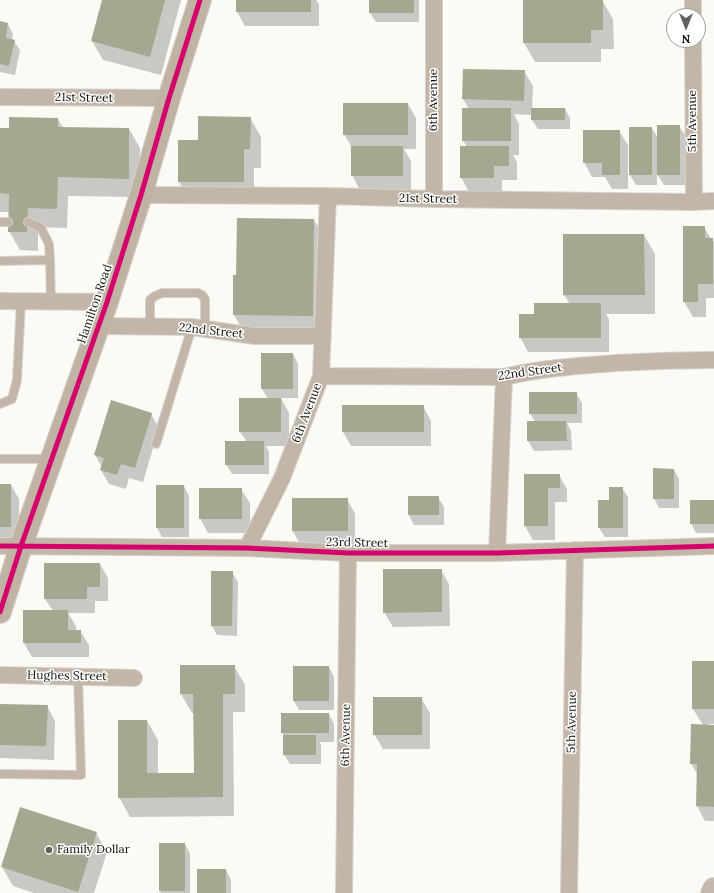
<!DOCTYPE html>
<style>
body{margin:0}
#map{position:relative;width:714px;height:893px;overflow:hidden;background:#fbfaf5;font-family:Lora,serif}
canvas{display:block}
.north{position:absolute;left:666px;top:8px;width:40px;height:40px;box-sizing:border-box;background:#fff;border:1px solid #9f9f9b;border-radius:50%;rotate:180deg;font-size:11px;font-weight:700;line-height:16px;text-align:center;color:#100e06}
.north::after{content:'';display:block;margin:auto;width:14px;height:18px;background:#62615a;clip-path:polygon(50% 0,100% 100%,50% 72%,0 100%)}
</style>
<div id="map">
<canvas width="714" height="893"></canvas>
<div class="north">N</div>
</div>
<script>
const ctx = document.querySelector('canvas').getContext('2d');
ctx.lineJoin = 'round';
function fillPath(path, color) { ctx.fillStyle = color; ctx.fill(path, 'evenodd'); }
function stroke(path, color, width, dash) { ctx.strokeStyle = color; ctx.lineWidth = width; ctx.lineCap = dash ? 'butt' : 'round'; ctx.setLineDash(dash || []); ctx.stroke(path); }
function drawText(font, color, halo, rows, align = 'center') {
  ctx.font = font + ' Lora,serif'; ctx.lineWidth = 3; ctx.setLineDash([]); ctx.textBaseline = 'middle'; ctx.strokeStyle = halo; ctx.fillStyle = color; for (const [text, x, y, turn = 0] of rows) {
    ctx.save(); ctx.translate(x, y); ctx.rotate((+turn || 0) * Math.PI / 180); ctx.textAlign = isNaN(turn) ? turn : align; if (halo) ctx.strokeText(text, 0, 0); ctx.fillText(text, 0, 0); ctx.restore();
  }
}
const shadow = new Path2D(`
 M103 0H181L161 75 103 60 92 41Z
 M237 0H316L319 4V26H245L237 12Z
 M370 0H419V22H376L370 13Z
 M524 0H602L613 19 614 49H601V62H535L524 43Z
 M0 22 8 24 13 34 12 40 14 41 20 50 15 75 0 72Z
 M464 70 524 71 533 86 532 109H565L570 118V129H538L532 120V115L514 114 519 124V155H513L517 162V180H502V192H469L461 177 467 147 463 140 469 109 463 99Z
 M408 104 416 118V149H404L411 161V190H360L352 175V148L344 134Z
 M250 118 261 137V168H254V201H190L179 182 199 141Z
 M58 119 63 128 129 129 140 148 139 197 68 196 67 228 38 227V251L20 250 9 231V212H0V129H10Z
 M679 126 685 135V185H664L657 174V185H636L630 175 652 128 658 138Z
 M619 131 628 145V189H612L605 177H592L584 162Z
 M314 220 325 239 323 335 245 334 234 315V276Z
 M684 227H704L711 239H712L714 242V298H706V317H693L684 302Z
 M564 235H644L655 254V314H606L609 319V352H528L520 337 535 315 570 304 564 295Z
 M293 354 298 364V398H281L289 413V446H266L269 452V474H232L226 464 247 442 240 432 268 399 262 389Z
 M576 393 582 403V423H567L571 431 572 450 534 451 528 441V422H535L530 413Z
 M423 406 431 421V446H351L343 432Z
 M151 414 159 428 143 482 129 478 126 489 109 484 101 470 102 467 95 455Z
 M674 470 679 479V508H659L654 498Z
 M525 475H559L567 489V502H555V540H533L525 526Z
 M0 485H11L19 499V541H0Z
 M184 486 189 496V537H162L157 528Z
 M622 488 628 497V537H605L599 528Z
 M241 489 250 503V533H208L200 518Z
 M438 497 444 507V525H414L409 515Z
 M293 499H347L355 514V545L301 546 293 531Z
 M714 502V533H696L691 523Z
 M100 564 108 578V601H95V613H68L76 626V631H80L89 645V657H32L24 643 53 611 45 599Z
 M441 570 449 584 450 626 393 627 384 612Z
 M232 572 238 582 237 636 217 635 212 626Z
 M693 662H714V724H709L708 726H714V821H705L697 806 698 776 691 763 703 725 693 709Z
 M181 666H234L245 685V712H233L234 816 130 817 119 797 147 721 158 740V774H195V713H192L181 694Z
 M329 667 334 677V710H299L294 701Z
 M421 698 430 713V749H383L374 734Z
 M0 705 47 706 55 721 54 760 0 758Z
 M329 714 334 724V742H320L321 745V764H290L284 755V736L282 733Z
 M96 833 107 852 94 893H34L13 886 2 867Z
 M160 844H185L190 854V893H161L160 891Z
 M226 870 231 880V893H198Z`);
const building = new Path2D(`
 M102 0H165L150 57 91 41Z
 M236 0H311V12H236Z
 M369 0H414V13H369Z
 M523 0H603V30H591V43H523Z
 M0 21 8 23 6 38 15 40 9 66 0 64Z
 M463 69 525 70 524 101 462 99Z
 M343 103H408V135H343Z
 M462 108H511V141H462Z
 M531 108H565V120H531Z
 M198 116 251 117 250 149H244V182H178V140H198Z
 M9 117 58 118V127L129 128V179L58 177 57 209 28 208 27 232H8L9 194 0 193V128H9Z
 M657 125H680V175H657Z
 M629 127H652V175H629Z
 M583 130H620V175H602V163H583Z
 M351 146H403V176H351Z
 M460 146H509V166H494V178H460Z
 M237 218 314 219 313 316 233 315V275H236Z
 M683 226H705V238H713V284H698V302H683Z
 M563 234H644L645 295H563Z
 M534 303H601V338H519V314H534Z
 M261 353H293V389H261Z
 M529 392H577V414H529Z
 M239 398H281V432H239Z
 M111 400 152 413 135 468 121 464 117 475 100 470 104 458 94 455Z
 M342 405H424V432H342Z
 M527 421H566L567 441H527Z
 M225 441H264V465H225Z
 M653 468 674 469V499H653Z
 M524 474H560V488H548V526H524Z
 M0 484H11V527H0Z
 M156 485H184V528H156Z
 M609 487H623V528H598V500H609Z
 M199 488H242V519H199Z
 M408 496H439V515H408Z
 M292 498H348V531H292Z
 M690 500H714V524H690Z
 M44 563H100V587H87V599H44Z
 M383 569H442V612L383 613Z
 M211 571H233L232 626H211Z
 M23 610H68V630H81V643H23Z
 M692 661H714V709H692Z
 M180 665H235V694H223V797L118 798V720H147V773H194L193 694H180Z
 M293 666H329V701H293Z
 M373 697H422V735H373Z
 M0 704 48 705 46 746 0 745Z
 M281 713H329V733H281Z
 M691 724 714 725V807L696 806 697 764H690Z
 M283 735H316V755H283Z
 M20 807 97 832 78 892 1 867Z
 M159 843H185V891H159Z
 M197 869H226V893H197Z`);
const lane = new Path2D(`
 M0 222H8
 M28 222 41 228 49 244 50 260
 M0 261 50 260 51 301
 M150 327V300L155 296 162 293H198L202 295 205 299V329
 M0 404 12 399 17 380 21 301
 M156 444 192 327
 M0 459H51
 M2 774 81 775 78 677`);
const street = new Path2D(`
 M434 0V199
 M693 0V16
 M693 40 694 202
 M0 97 169 98
 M141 195 328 196 434 199 694 202 714 201
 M0 301 107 302
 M98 326 192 327 255 336H323
 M321 376 504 377C541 368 578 366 616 363 649 361 681 360 714 360
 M0 546 247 548 348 553H497L714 546
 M247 548 282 478 321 376 328 196
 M497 553 504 377
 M0 675 134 678
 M344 893 348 553
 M569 893 575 550`);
const secondary = new Path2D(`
 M0 612 21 546 107 302 141 195 169 98 200 0`);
const primary = new Path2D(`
 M712 893 714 889`);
const cycleway = new Path2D(`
 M0 546 247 548 348 553H497L714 546
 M0 612 21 546 107 302 141 195 169 98 200 0`);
const markers = [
 [49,850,4,"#62615a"]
];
const streetNames = [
 ["21st Street",84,98,1],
 ["6th Avenue",434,100,-90],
 ["5th Avenue",693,121,-90],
 ["21st Street",428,199,1],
 ["Hamilton Road",95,304,-71],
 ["22nd Street",211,331,6],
 ["22nd Street",530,372,-8],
 ["6th Avenue",307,413,-69],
 ["23rd Street",357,543,1],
 ["Hughes Street",67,676,1],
 ["5th Avenue",572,722,-89],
 ["6th Avenue",346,735,-89]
];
const poiNames = [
 ["Family Dollar",57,850]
];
fillPath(shadow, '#0003');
fillPath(building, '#a4a891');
stroke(lane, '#d5d3d0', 10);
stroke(street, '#d5d3d0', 18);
stroke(secondary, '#d5d3d0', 24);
stroke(primary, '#d5d3d0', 24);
stroke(lane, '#c3b6a9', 8);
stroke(street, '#c3b6a9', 16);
stroke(secondary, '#c0b3a3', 22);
stroke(primary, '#c4b9ae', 22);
stroke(cycleway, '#d6006c', 5);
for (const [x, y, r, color] of markers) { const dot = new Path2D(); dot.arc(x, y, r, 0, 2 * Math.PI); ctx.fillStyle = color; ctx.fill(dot); stroke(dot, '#fff', 1.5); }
drawText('12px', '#100e06', '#fff', streetNames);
drawText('12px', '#100e06', '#fff', poiNames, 'left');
</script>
